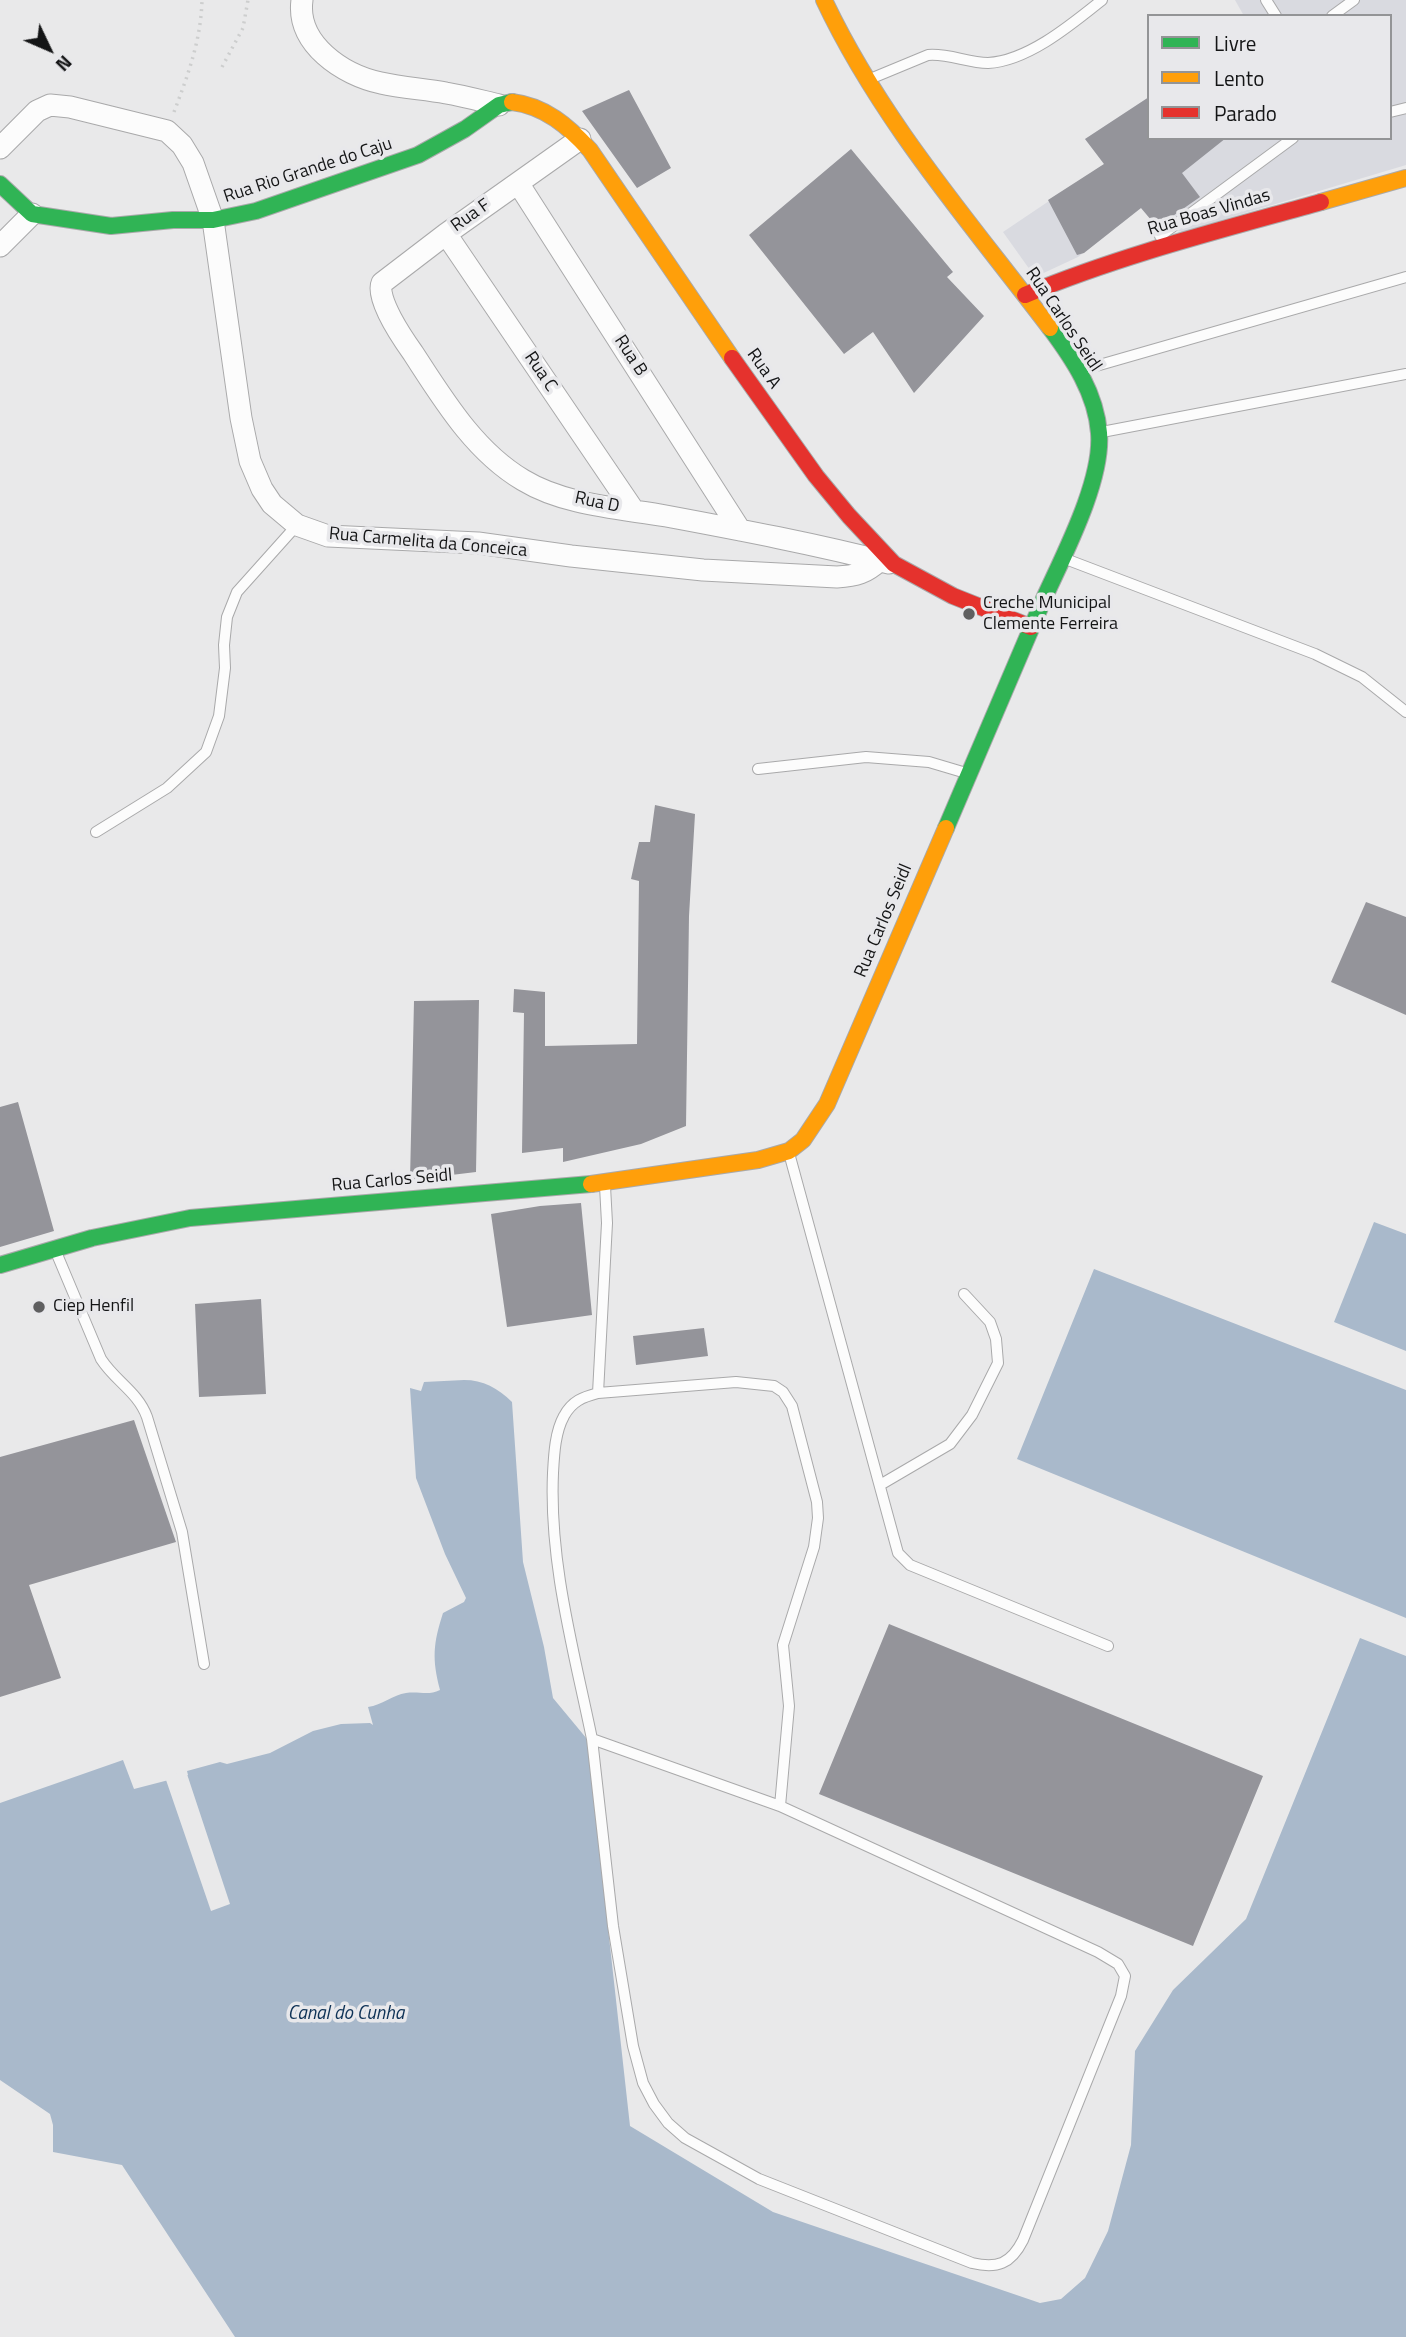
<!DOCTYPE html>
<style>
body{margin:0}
#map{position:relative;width:1406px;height:2337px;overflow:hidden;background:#e9e9ea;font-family:"Titillium Web",sans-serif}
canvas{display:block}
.legend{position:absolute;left:1147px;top:14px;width:245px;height:126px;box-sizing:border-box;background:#e8e8eb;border:2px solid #939496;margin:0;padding:9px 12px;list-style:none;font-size:21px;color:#141516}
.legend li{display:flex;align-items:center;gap:14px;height:35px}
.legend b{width:35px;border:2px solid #939496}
.north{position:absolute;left:14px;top:14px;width:70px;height:70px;-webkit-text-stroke:5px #e8e8eb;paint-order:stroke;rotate:134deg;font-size:19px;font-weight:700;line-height:28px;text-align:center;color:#141516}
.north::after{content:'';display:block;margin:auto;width:24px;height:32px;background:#141516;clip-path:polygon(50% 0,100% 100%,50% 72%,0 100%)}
</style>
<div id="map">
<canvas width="1406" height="2337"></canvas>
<ul class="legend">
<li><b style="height:9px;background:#30b455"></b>Livre</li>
<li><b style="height:9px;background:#ff9f0a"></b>Lento</li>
<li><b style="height:9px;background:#e5322d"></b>Parado</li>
</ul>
<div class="north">N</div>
</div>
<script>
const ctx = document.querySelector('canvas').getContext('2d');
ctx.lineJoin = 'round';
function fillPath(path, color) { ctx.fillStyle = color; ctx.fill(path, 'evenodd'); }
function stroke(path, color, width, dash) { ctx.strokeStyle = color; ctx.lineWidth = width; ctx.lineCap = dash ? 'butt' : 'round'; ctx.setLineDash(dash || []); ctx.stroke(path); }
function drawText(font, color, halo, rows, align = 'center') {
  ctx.font = font + ' "Titillium Web",sans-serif'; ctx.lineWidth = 7; ctx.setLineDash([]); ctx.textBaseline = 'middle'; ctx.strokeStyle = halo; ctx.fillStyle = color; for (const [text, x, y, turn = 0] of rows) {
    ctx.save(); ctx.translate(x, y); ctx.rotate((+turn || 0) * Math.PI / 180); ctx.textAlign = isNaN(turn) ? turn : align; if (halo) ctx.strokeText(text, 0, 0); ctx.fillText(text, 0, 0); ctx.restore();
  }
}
const built = new Path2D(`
 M1235 0H1406V165L1182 232 1157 227 1141 208 1078 257 1035 277 1003 232 1104 164 1085 139 1149 97V138H1390V16H1244Z`);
const water = new Path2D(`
 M1374 1222 1406 1234V1351L1334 1322Z
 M1094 1269 1406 1390V1618L1017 1459Z
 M464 1380C483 1380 498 1388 512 1402L523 1562 544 1647 553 1698 587 1739 630 2126 773 2212 1040 2303 1061 2299 1085 2278 1108 2231 1131 2145 1135 2051 1173 1990 1246 1919 1360 1638 1406 1656V2337H235L122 2165 53 2152V2125L50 2114 0 2080V1803L123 1760 134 1789 188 1775 187 1771 220 1762 227 1764 270 1753 313 1731 341 1724 370 1723 373 1725 368 1707C382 1705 393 1695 406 1693 419 1691 428 1696 440 1690 432 1659 433 1644 443 1613L464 1602 466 1598 445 1554 416 1478 410 1388 421 1391 424 1382Z`);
const pier = new Path2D(`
 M185 1768 230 1904 211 1911 165 1777 184 1772Z`);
const building = new Path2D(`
 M629 90 671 168 637 188 582 111Z
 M1149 97V138H1226L1182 173 1200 197 1157 227 1141 208 1084 253 1077 255 1048 200 1104 164 1085 139Z
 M851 149 953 272 947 277 984 316 914 393 873 332 844 354 749 235Z
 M655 805 695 814 689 916 686 1126 641 1144 563 1162V1148L522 1153 524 1013 513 1012 514 989 545 992V1046L637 1044 639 881 631 879 639 842H650Z
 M1366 902 1406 917V1015L1331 982Z
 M479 1000 476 1172 410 1180 414 1001Z
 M18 1102 54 1231 0 1247V1107Z
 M581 1203 592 1315 507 1327 491 1214 540 1206Z
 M261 1299 266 1394 199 1397 195 1304Z
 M704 1328 708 1356 636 1365 633 1336Z
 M134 1420 176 1542 29 1585 61 1678 0 1697V1457Z
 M889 1624 1263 1776 1193 1946 819 1794Z`);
const path = new Path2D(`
 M222 67 243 28 248 0
 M174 112C188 75 201 40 202 0`);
const lane = new Path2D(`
 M1266 0 1276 16
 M1332 16 1354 0
 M870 79 928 55C948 53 968 63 988 63 1028 61 1072 24 1102 0
 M1390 112 1406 108
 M1160 236 1293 138
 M1082 370 1406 277
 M1102 432 1406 374
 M1063 558 1315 654 1362 677 1406 712
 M758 769 866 757 929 762 966 773
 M96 832 167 788 206 752 219 716 225 668 224 645 227 617 237 592 297 525
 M789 1153 898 1553 910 1565 1108 1646
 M56 1252 101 1359C115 1381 138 1392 147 1417L182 1532 204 1664
 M598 1393 607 1223 605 1186
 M880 1485 950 1444 972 1415 998 1363 996 1339 990 1322 964 1294
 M592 1739 780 1806 1098 1952 1118 1964 1125 1976 1121 1996 1023 2240C1011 2264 997 2269 972 2263L759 2179 685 2138 668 2123 654 2104 643 2083 633 2046 613 1926Z
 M592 1739C574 1651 549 1563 553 1473 554 1455 555 1432 564 1416 572 1401 583 1397 598 1393L736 1382 774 1386 783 1392 792 1406 817 1502 818 1518 814 1547 783 1645 789 1706 780 1806`);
const street = new Path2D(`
 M302 0C296 44 343 75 381 83 402 88 425 89 446 93 464 96 482 101 499 105
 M580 139 446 234 382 283C375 298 403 339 413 353 443 399 474 451 523 480 564 505 619 508 666 516 741 530 815 544 889 563
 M0 148 37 111 50 105 70 107 167 131 182 145 193 163 213 220 241 418 250 461 262 489 272 504 297 525 328 536 478 543 571 556 703 570 837 577C856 576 866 573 880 560
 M518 183 740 530
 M446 234 634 511
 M0 246 32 214`);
const fast = new Path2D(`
 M0 184 32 214 111 226 173 220H213L256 211 418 155 465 129 499 105 512 102
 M946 828C978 753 1010 678 1042 603 1062 558 1103 482 1099 433 1096 393 1073 359 1050 328
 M0 1265 92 1238 190 1218 591 1184`);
const slow = new Path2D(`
 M824 0C881 121 970 222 1050 328
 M512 102C545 106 568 126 590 150L732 358
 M1321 202 1406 178
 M591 1184 758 1160 789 1151 803 1140 827 1104 946 828`);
const jam = new Path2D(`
 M1025 295C1121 255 1221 230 1321 202
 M732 358 816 476 849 516 894 564 953 596 1031 627`);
const markers = [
 [969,614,7,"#5f5f60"],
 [39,1307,7,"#5f5f60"]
];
const streetNames = [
 ["Rua Rio Grande do Caju",308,171,-18],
 ["Rua Boas Vindas",1209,213,-16],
 ["Rua F",471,216,-35],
 ["Rua Carlos Seidl",1063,320,56],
 ["Rua B",630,356,57],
 ["Rua A",763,369,55],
 ["Rua C",540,372,56],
 ["Rua D",597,503,12],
 ["Rua Carmelita da Conceica",428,543,5],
 ["Rua Carlos Seidl",884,921,-67],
 ["Rua Carlos Seidl",392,1181,-5]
];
const poiNames = [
 ["Creche Municipal",983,604],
 ["Clemente Ferreira",983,625],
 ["Ciep Henfil",53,1307]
];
const waterNames = [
 ["Canal do Cunha",346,2014]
];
fillPath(built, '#d9dae0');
fillPath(water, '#a9b9cb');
fillPath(pier, '#e9e9ea');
fillPath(building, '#94949a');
stroke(lane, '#a9a9aa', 12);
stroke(street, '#a9a9aa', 23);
stroke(fast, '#a9a9aa', 18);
stroke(slow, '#a9a9aa', 18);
stroke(jam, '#a9a9aa', 18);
stroke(path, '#cdcece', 3.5, [2, 5]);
stroke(lane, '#fcfcfc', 10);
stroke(street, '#fcfcfc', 21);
stroke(fast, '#30b455', 16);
stroke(slow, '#ff9f0a', 16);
stroke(jam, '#e5322d', 16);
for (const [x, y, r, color] of markers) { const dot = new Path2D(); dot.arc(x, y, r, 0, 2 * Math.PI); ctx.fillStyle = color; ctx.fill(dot); stroke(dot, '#e8e8eb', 2.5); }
drawText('18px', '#141516', '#e8e8eb', streetNames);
drawText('18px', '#141516', '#e8e8eb', poiNames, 'left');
drawText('italic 19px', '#0e3256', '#e8e8eb', waterNames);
</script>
